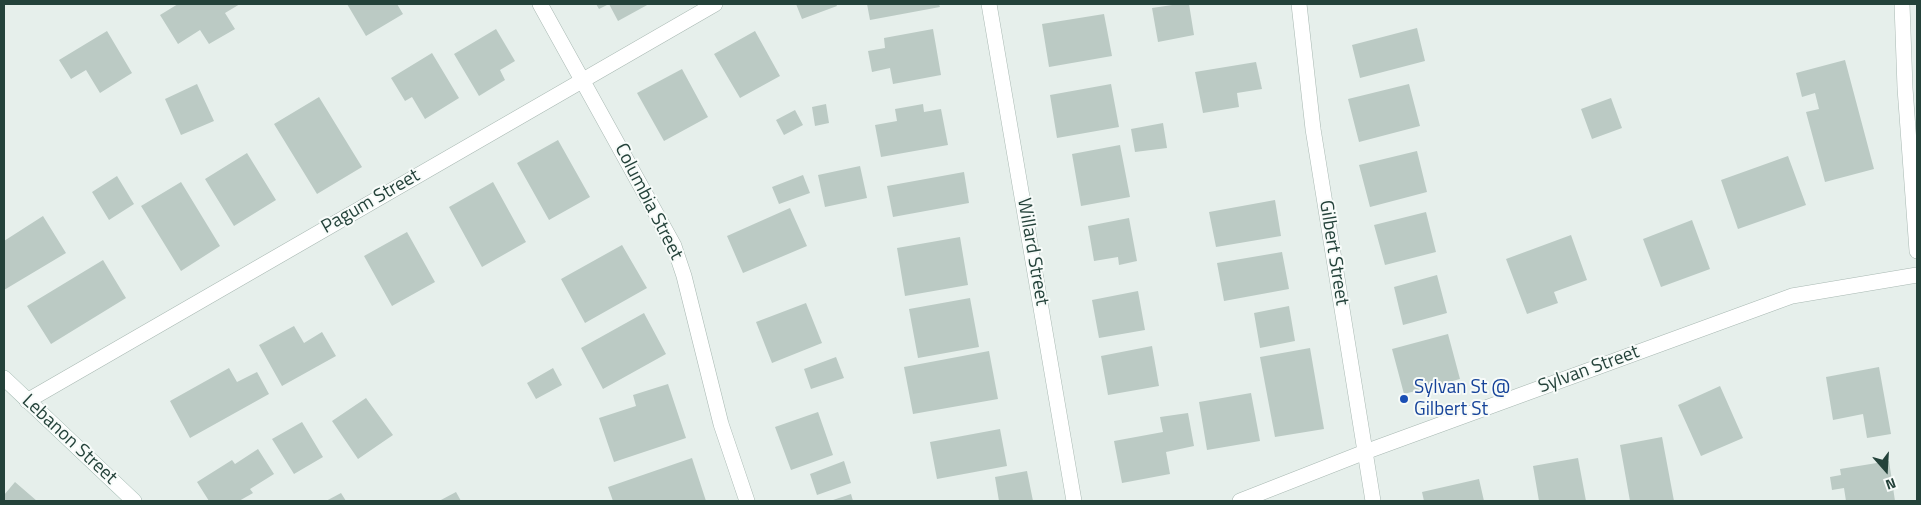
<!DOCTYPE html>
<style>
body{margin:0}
#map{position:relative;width:1921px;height:505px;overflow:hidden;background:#e6efeb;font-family:"Titillium Web",sans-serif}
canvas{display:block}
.frame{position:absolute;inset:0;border:5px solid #24423a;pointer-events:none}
.north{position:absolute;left:1861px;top:445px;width:50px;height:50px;-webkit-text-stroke:4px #f7fbf9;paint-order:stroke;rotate:161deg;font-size:14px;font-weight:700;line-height:20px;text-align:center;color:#24423a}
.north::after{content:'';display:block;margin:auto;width:18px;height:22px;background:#24423a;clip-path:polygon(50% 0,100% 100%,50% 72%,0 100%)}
</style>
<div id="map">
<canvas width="1921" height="505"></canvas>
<div class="frame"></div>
<div class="north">N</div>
</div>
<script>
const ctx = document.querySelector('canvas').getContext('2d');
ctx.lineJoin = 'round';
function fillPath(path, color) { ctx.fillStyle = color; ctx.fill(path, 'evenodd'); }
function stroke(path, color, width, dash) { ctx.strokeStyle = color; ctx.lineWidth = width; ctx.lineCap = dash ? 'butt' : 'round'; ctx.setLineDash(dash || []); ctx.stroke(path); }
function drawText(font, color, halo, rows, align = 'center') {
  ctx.font = font + ' "Titillium Web",sans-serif'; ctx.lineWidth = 4; ctx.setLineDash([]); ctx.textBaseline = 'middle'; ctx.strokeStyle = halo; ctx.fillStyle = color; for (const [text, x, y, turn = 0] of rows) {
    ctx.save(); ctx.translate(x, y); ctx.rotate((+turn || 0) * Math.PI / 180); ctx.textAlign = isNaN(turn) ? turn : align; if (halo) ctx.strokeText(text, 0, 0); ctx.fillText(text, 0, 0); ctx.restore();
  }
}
const building = new Path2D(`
 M178 4H240L225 13 235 29 209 44 200 30 178 44 160 15Z
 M347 4H397L403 14 366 36Z
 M596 4H649L618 21 609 4 599 9Z
 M796 4H836L837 6 802 19Z
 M867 4H939L940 7 870 20Z
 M1179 4H1189L1194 35 1158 42 1152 8Z
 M1104 14 1112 56 1049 67 1042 24Z
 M1417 28 1425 61 1360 78 1352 45Z
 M496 29 515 61 500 70 505 80 479 96 454 54Z
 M933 29 941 75 893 84 890 68 872 72 868 51 885 48 884 38Z
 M107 31 132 73 100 93 86 70 71 79 59 60Z
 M755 31 780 76 740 98 714 54Z
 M432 53 459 98 425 119 412 97 405 101 391 78Z
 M1845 60 1874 169 1825 182 1806 112 1819 109 1815 93 1802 97 1796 73Z
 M1256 62 1262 89 1237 93 1239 107 1203 113 1195 72Z
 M682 69 708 117 664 141 637 93Z
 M197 84 214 121 181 135 165 99Z
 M1111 84 1119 127 1057 138 1050 95Z
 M1409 84 1420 126 1359 142 1348 99Z
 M319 97 362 167 317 194 274 124Z
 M1611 98 1622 128 1592 139 1581 109Z
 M826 104 829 123 815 126 812 107Z
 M923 104 924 112 941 109 948 145 881 157 875 125 897 121 895 109Z
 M795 110 803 125 784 135 776 120Z
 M1163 123 1167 148 1135 152 1131 129Z
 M558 140 590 197 549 220 517 163Z
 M1120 145 1130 197 1081 206 1072 154Z
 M1417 151 1427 192 1370 207 1359 165Z
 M247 153 276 200 234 226 205 179Z
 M1788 156 1806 205 1738 229 1721 180Z
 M860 166 867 198 825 207 818 175Z
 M964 172 969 203 893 217 887 186Z
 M803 175 810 193 779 204 772 187Z
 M117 176 134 204 109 220 92 192Z
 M181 182 220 246 181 271 141 206Z
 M493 182 526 242 482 267 449 207Z
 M1275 200 1281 236 1216 247 1209 212Z
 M790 208 807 246 743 273 727 236Z
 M1426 212 1436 252 1385 265 1374 225Z
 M43 216 66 253 4 290V241Z
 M1129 218 1137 261 1119 265 1118 257 1094 261 1088 226Z
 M1692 220 1710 269 1661 287 1643 239Z
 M407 232 435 282 392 306 364 256Z
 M1571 235 1587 280 1554 292 1558 303 1527 314 1506 259Z
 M960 237 968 285 905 296 897 248Z
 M622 245 647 288 585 323 561 279Z
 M1282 252 1289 289 1224 301 1217 263Z
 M103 260 126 298 51 344 27 306Z
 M1437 275 1447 313 1403 325 1394 287Z
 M1138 291 1145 330 1099 338 1092 300Z
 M970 298 979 347 918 358 909 309Z
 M806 303 822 343 772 363 756 322Z
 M1289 306 1295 341 1260 348 1254 313Z
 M644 313 666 354 603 389 581 348Z
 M294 326 304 343 322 332 336 356 282 386 259 345Z
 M1448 334 1460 379 1404 394 1392 349Z
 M1152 346 1159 386 1108 395 1101 356Z
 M1310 348 1324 429 1275 437 1260 357Z
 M989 351 998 399 913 414 904 367Z
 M836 357 844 378 811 389 804 369Z
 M1879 367 1891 434 1867 438 1863 414 1833 420 1826 377Z
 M229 368 237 382 257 372 269 394 190 438 170 401Z
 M553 368 562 385 536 399 527 383Z
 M668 384 686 438 614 462 599 418 636 406 633 395Z
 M1720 386 1743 438 1701 456 1678 405Z
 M1251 393 1260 441 1207 450 1199 402Z
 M366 398 393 435 358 459 332 421Z
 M818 412 833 455 791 470 775 427Z
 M1188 413 1194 446 1166 452 1170 474 1122 483 1114 441 1163 432 1160 417Z
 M302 422 323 457 294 474 272 439Z
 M1000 429 1007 466 937 479 930 442Z
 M1662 437 1674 501H1630L1620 445Z
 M258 449 274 474 250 489 253 493 239 501H209L197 482 232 460 235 464Z
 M692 458 706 501H613L608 487Z
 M1578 458 1586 501H1539L1533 466Z
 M844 461 851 483 817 495 810 474Z
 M1889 461 1895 501H1846L1844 488 1832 490 1830 477 1841 475 1840 469Z
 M1027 471 1033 501H999L995 477Z
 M1479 479 1484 501H1424L1422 492Z
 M15 482 37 501H4V495Z
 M456 492 461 501H439Z
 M341 493 346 501H326Z
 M851 494 853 501H830Z`);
const minor = new Path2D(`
 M540 4 674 246 684 276 721 424 747 501
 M989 4 1074 501
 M1299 4 1313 129 1373 501
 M1902 4 1905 88 1917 251
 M27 401 715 4`);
const tertiary = new Path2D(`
 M1240 501 1365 452 1792 296 1917 275`);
const secondary = new Path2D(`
 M4 378 134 501`);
const markers = [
 [1404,399,5,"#1a4fb4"]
];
const streetNames = [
 ["Pagum Street",371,202,-30],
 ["Columbia Street",648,202,63],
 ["Willard Street",1032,252,80],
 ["Gilbert Street",1333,253,81],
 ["Sylvan Street",1589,370,-20],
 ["Lebanon Street",69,440,43]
];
const transitNames = [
 ["Sylvan St @",1414,388],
 ["Gilbert St",1414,410]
];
fillPath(building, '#bbcac4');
stroke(minor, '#a8b8b2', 16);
stroke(tertiary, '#a8b8b2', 16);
stroke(secondary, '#a4bbb3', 16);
stroke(minor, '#fff', 15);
stroke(tertiary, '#fff', 15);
stroke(secondary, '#fff', 15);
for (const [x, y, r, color] of markers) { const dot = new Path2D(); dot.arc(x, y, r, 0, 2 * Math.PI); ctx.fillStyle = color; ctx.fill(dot); stroke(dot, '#f7fbf9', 2); }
drawText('19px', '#24423a', '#f7fbf9', streetNames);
drawText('19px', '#164399', '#f7fbf9', transitNames, 'left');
</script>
